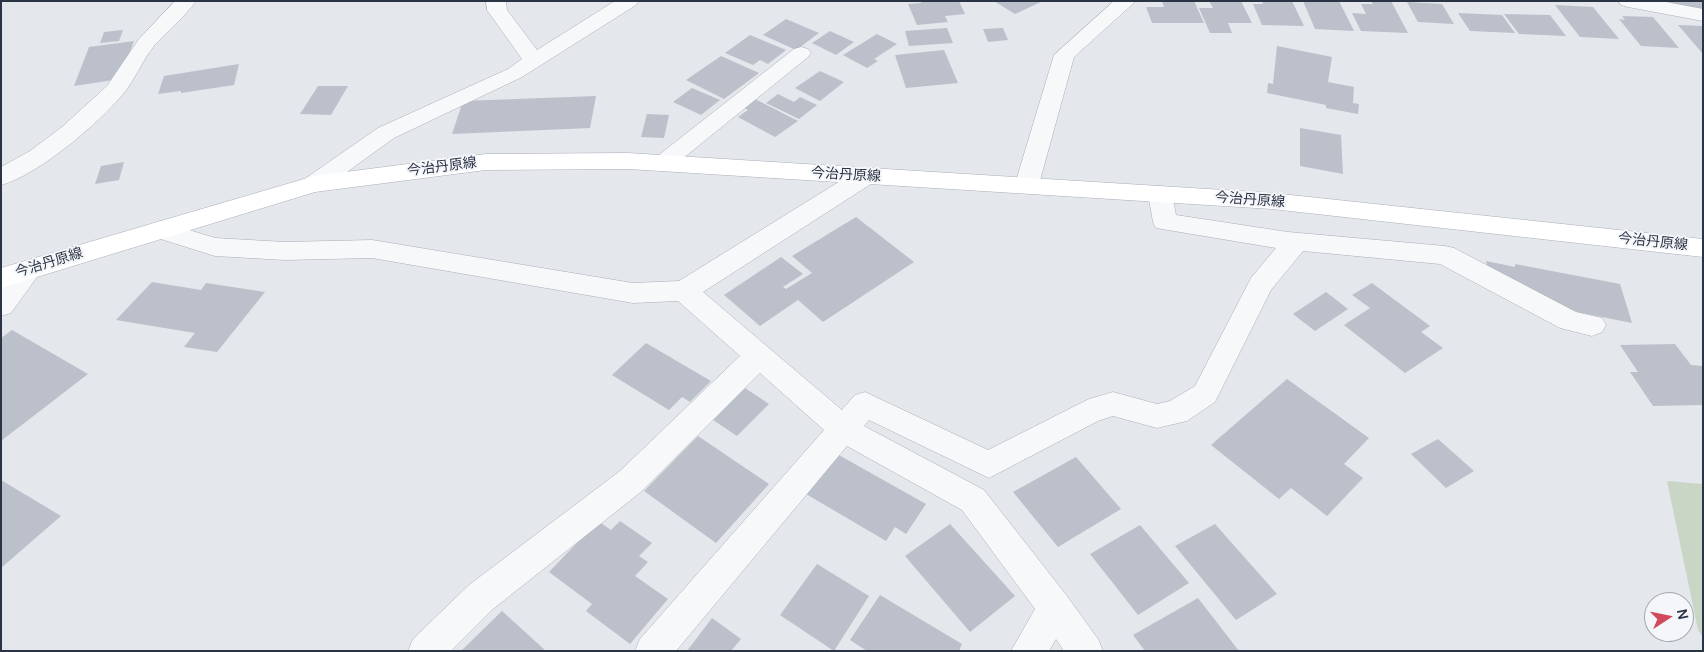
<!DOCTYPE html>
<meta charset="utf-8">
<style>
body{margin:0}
#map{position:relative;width:1704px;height:652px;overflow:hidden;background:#e4e7ec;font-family:Manrope,sans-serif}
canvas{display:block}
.frame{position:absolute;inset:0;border:2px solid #2b3445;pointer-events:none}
.north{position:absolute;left:1644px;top:592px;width:50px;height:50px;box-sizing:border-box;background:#f4f6f9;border:1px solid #a4a8b1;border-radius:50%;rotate:79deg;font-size:14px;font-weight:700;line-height:20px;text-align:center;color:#2b3445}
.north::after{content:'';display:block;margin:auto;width:18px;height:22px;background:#d1495b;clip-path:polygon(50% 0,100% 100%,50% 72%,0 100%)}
</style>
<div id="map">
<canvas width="1704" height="652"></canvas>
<div class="frame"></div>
<div class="north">N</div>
</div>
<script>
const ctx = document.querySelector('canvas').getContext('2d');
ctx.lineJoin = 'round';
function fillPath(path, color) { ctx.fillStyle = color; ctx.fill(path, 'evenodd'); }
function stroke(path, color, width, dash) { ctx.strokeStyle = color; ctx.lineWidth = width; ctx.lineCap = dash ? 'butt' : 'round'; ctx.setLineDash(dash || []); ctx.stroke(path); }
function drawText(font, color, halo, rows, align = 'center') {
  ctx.font = font + ' Manrope,"Noto Sans JP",sans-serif'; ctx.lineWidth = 4; ctx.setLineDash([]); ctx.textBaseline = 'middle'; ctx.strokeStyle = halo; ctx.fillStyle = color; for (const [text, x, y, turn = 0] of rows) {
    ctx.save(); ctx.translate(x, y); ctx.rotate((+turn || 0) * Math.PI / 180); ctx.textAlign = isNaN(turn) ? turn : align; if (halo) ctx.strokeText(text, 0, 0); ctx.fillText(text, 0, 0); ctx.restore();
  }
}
const green = new Path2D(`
 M1667 481 1703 484V637L1698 630Z`);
const building = new Path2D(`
 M921 1H959L965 14 945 16 948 22 917 25 908 4 921 3Z
 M994 1H1043L1015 14Z
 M1162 1H1194L1204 23H1152L1146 7H1164Z
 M1209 1H1241L1252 23H1228L1232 33H1210L1199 8H1213Z
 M1262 1H1292L1304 26 1262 25 1253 4H1263Z
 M1303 1H1339L1354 31 1315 29Z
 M1371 1H1391L1408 33 1361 31 1352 13 1366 14 1361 4H1373Z
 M1668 1H1703V9L1675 8Z
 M1407 2 1442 4 1454 24 1418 22Z
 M1555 5 1593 7 1619 39 1580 37Z
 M1458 13 1502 15 1515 33 1470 31Z
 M1504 14 1550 15 1566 36 1519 34Z
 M1622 16 1653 17 1679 48 1641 46 1619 19 1625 20Z
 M786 19 819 33 796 50 763 35Z
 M1678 25 1703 26V54Z
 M947 28 953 43 909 46 905 31Z
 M1003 28 1008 40 988 42 983 29Z
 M123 30 119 41 100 43 104 32Z
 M830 31 854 42 836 55 812 43Z
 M877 34 897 44 874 59 878 61 867 68 843 55Z
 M750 35 786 50 768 64 760 60 753 65 725 53Z
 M134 41 120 79 74 86 89 47Z
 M1277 46 1332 57 1328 82 1354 87 1353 103 1359 104 1358 114 1326 108V105L1267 93 1268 83 1273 84Z
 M944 50 958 83 906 88 895 55Z
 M721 56 759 73 724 99 686 80Z
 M239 64 234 85 181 93V91L158 94 164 76Z
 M820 71 844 82 820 101 795 88Z
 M318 86H348L331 115 300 114Z
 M692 88 720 100 701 115 673 102Z
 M778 94 794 102 800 97 817 105 799 119 766 103Z
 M596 96 590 128 452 134 463 101Z
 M755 99 798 121 775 137 738 117 748 110 743 107Z
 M647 114 669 115 664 138 641 137Z
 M1300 128 1341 135 1343 174 1300 166Z
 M124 162 119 180 95 184 101 166Z
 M856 217 914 262 823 322 798 300 760 326 724 295 781 257 803 274 783 287 786 289 812 273 792 256Z
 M1486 261 1515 267V264L1620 284 1632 323 1542 305 1488 272Z
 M152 282 201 290 206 283 265 292 217 352 184 347 195 333 116 320Z
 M1372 283 1430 326 1421 332 1443 348 1405 373 1344 325 1370 308 1352 295Z
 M1326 292 1348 309 1315 331 1293 314Z
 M12 330 88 374 1 441V338Z
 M646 343 711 381 690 402 682 397 669 410 612 375Z
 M1675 344 1691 365 1703 366V405L1653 406 1630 372H1638L1620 345Z
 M1287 379 1369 438 1344 464 1363 478 1327 516 1291 488 1279 499 1211 445Z
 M745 388 769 404 737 436 713 420Z
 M698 436 769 484 716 543 644 491Z
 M1438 439 1474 471 1446 488 1411 454Z
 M837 454 926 504 906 534 895 527 886 541 806 494Z
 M1076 457 1121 509 1058 547 1013 492Z
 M1 480 61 516 1 568Z
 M598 521 611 530 620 521 652 543 639 556 648 562 635 576 668 599 630 644 586 611 592 604 549 572Z
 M950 524 1015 596 970 632 905 556Z
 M1215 524 1277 594 1236 620 1175 546Z
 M1140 525 1189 583 1138 615 1090 554Z
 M817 564 869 596 834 651 780 615Z
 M880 595 962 644 959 651H867L850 640Z
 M1198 598 1239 651H1145L1133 635Z
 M502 611 546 651H461Z
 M712 618 741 639 731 651H687Z`);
const street = new Path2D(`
 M175 1H196C184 18 167 31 154 46 142 61 135 80 123 94 98 124 38 175 1 185V167L30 151 62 127 107 86 139 39Z
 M486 1H506L507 10 537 50 615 1H639L636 5 522 77 394 138 322 190 314 192 306 190 302 184 306 178 378 128 508 69 522 59 487 10Z
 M1114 1H1136L1074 57 1039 184 1035 190 1027 192 1019 190 1015 184 1054 55Z
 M1618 1H1661L1703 9V21L1628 7 1621 5Z
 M801 47 808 49 811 53 808 57 671 168 663 171 655 168 651 163 655 158 794 49Z
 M866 168 874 170 878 176 874 182 703 292 842 410 855 395 865 392 988 450 1089 399 1113 392 1157 404 1170 401 1195 386 1251 278 1276 248 1156 228 1153 222 1148 194 1151 188 1160 186 1169 188 1172 194 1176 215 1288 232 1445 246 1454 248 1576 312 1602 318 1606 325 1602 332 1592 336 1560 328 1440 264 1303 251 1271 290 1215 402 1187 421 1157 428 1113 416 1098 421 989 478 869 420 864 426 984 490 1067 596 1098 639 1103 651H1064L1056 639 1049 651H1011L1035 609 962 510 847 446 676 651H635L640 639 824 430 760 373 642 491 493 609 451 651H408L413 639 469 585 620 471 740 356 678 301 633 303 372 258 285 260 215 256 151 236 147 230 151 224 160 221 215 238 285 242 372 240 633 283 679 281 858 170Z
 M29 261 38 263 42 270 11 313 1 316V287L20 263Z`);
const secondary = new Path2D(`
 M628 153 1272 193 1703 239V257L1272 209 628 169 486 170 315 192 1 288V268L314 176 486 154Z`);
const streetNames = [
 ["今治丹原線",442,167,-7],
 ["今治丹原線",846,175,3],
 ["今治丹原線",1250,200,4],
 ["今治丹原線",1653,242,6],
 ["今治丹原線",49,263,-17]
];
fillPath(green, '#c9d6c5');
fillPath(building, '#bbc0ca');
stroke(street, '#a9aeb7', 1);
stroke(secondary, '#a9aeb7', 1);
fillPath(street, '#f7f8fa');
fillPath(secondary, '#fff');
drawText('14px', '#2b3445', '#f4f6f9', streetNames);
</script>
